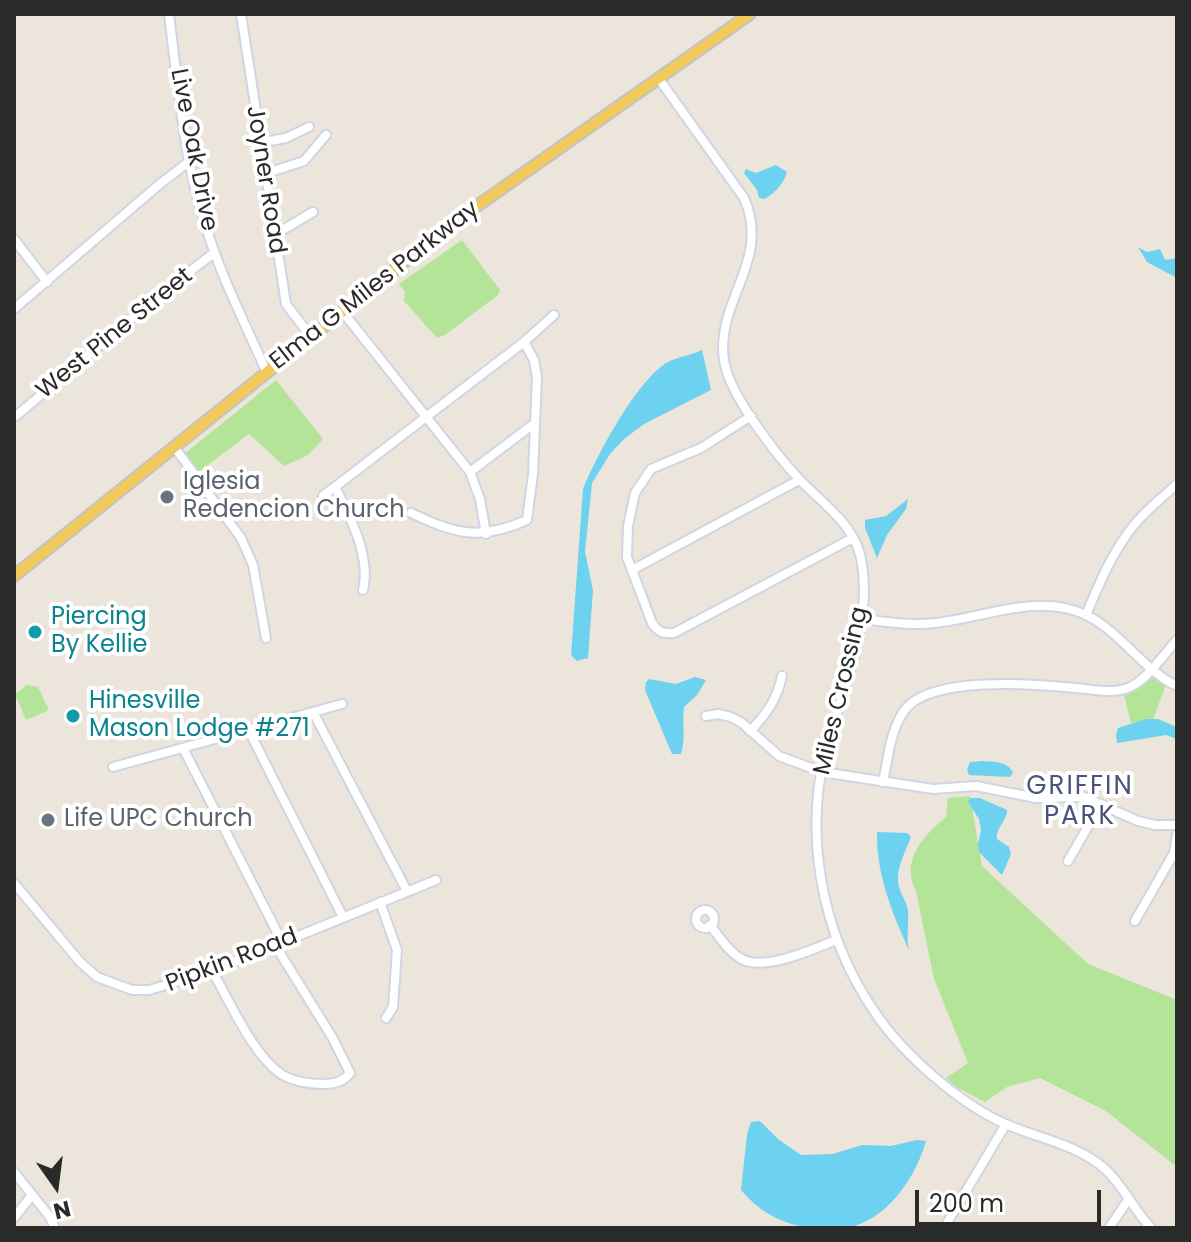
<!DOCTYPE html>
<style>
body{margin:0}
#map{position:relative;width:1191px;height:1242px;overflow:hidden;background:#ece5dc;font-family:Poppins,sans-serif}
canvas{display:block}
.frame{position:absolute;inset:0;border:16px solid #2a2a2a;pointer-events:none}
.north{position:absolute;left:16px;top:1146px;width:80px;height:80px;-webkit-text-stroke:6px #fff;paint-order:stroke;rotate:166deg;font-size:22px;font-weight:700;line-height:32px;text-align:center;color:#2a2a2a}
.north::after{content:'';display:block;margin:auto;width:28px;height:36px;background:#2a2a2a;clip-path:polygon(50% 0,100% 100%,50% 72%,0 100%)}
.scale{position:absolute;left:915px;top:1190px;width:186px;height:36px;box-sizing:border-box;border:4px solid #2a2a2a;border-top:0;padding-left:10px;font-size:24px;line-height:28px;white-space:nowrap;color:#2a2a2a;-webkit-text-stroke:6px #fff;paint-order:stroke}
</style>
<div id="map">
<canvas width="1191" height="1242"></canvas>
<div class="frame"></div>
<div class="north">N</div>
<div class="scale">200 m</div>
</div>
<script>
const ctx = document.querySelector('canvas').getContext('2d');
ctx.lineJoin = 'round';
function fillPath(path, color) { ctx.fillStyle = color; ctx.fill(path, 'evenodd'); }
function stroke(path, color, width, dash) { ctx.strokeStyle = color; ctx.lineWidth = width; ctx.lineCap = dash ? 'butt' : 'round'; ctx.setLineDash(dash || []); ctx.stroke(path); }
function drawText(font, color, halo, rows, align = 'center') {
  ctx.font = font + ' Poppins,sans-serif'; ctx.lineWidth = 8; ctx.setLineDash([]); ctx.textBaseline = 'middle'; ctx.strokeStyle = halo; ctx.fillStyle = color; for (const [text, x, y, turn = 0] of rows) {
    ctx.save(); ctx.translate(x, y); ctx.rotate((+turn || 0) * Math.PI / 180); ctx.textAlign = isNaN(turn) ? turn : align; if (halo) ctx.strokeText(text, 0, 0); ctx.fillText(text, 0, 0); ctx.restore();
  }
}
const green = new Path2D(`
 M462 240 500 290 498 295 445 335 437 338 404 301 405 292 399 284Z
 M276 380 323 439 308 455 284 466 249 434 196 474 183 455Z
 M1152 677 1166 685 1153 719 1131 723 1124 695 1133 692Z
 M27 685 38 687 49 710 26 720 15 694Z
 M970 796 982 866 1088 964 1177 1000V1167L1106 1111 1040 1078 1007 1087 985 1102 958 1088 946 1078 968 1063 934 979 916 891C900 861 923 836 946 817L948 798Z`);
const water = new Path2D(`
 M776 165 787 172C784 184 774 193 765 199L759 198 757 190 744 173 746 169 756 173Z
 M1138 247 1147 252 1160 249 1165 260 1177 258V278L1147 262Z
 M702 350 711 390 644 424 624 439 610 454 592 483 585 552 593 590 588 658 577 661 571 655 583 489C596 457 640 373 672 360 682 356 692 355 702 350Z
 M908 499 906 509 887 535 877 558 865 528V520L886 516Z
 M695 677 706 680 697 695 684 707C682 723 686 738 681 754H672L645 690 646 682 649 679 676 684Z
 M1146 719H1158L1177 727V739L1166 735 1117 743 1116 735 1118 728Z
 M983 761C994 762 1008 761 1013 773L1010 777 969 775 967 770 970 762Z
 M970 798H980L1007 810C1007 821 996 827 997 839L1009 847 1011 854 1002 875 979 852 978 844 981 830 979 819 968 802Z
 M877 832 907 833 911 837C905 854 895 868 899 887 901 895 907 902 908 911 909 925 906 937 909 950 892 913 876 873 877 832Z
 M760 1121 778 1139 801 1155 833 1154 862 1145 891 1146 917 1140 926 1141C916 1177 887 1221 846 1228 838 1229 829 1228 821 1228 789 1228 762 1215 741 1190L747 1134 751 1122Z`);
const minor = new Path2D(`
 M169 14C178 86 184 161 207 230 222 279 246 325 266 371
 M241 14 286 304 311 337
 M659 79 744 198C772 260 715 301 724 360 728 393 777 456 800 480 825 506 857 526 862 564 871 622 847 679 830 734 801 830 820 933 876 1014 904 1055 962 1106 1008 1125 1041 1139 1078 1145 1105 1169 1123 1185 1134 1210 1151 1228
 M259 143 286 138 309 127
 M264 174 304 161 326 135
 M274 235 313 212
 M14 239 47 282
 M14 309 161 183 190 161
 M342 311 470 472 480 499 486 534
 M16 416 164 291 214 253
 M751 416 701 448 651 469 635 493 628 526 627 557 652 623C658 632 663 634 674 633L853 538
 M175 448 241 538 253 565 266 638
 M470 472 535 423
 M335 487C350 517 371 556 363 590
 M323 496 524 342 554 315
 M411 513C456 534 480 541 527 520L533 474 537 377 534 360 524 342
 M632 570 799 480
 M1086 615C1099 584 1113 550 1135 524 1147 509 1163 497 1177 484
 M862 619C886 622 911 626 935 623 983 618 1039 592 1086 615 1121 632 1143 670 1177 686
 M313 712 407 891
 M706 716 718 714 731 717 742 723 779 756 822 772 933 789 976 786 1036 798 1084 797 1138 821 1155 825H1177
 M249 731 343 917
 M750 731C767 714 777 699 782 676
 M183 748 278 934 275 945 332 1037 350 1073C343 1082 334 1084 322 1084 309 1084 292 1081 281 1074 252 1054 230 1001 212 971
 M113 767 342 704
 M883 782C888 759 890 731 904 711 929 675 1035 684 1075 688 1092 689 1113 695 1130 687 1148 679 1163 655 1177 640
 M1068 861 1101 804
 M14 883 80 962 97 977 132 990H149L212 971 436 880
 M380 902 397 950 393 1007 386 1018
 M696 919a9 9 0 1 1 18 0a9 9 0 1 1-18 0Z
 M1135 921 1174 853 1177 835
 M710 925C719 936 728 951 740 958 761 973 814 949 836 940
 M14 1172 50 1217 55 1228
 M14 1218 32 1195
 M944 1228 1006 1124
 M1109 1228 1128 1200`);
const major = new Path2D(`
 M14 576 450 225 750 14`);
const markers = [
 [167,497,8,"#6b7280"],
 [35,632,8,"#0f9aa8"],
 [73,716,8,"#0f9aa8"],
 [48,820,8,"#6b7280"]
];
const streetNames = [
 ["Live Oak Drive",193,150,79],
 ["Joyner Road",265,180,81],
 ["Elma G Miles Parkway",375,286,-38],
 ["West Pine Street",115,334,-39],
 ["Miles Crossing",842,691,-77],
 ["Pipkin Road",232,961,-21]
];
const worshipNames = [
 ["Iglesia",183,483],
 ["Redencion Church",183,511],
 ["Life UPC Church",64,820]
];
const cultureNames = [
 ["Piercing",51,618],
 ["By Kellie",51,646],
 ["Hinesville",89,702],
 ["Mason Lodge #271",89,730]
];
const neighbourhoodNames = [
 ["GRIFFIN",1080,787],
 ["PARK",1080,817]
];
fillPath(green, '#b3e497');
fillPath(water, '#6dd1f0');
stroke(minor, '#d1d5e3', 12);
stroke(major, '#c3c3c3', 14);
stroke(minor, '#fff', 8);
stroke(major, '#f2ca5b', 10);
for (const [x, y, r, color] of markers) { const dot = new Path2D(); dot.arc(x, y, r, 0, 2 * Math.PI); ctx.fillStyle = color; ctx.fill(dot); stroke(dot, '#fff', 3); }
drawText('24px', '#2a2a2a', '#fff', streetNames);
drawText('24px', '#5b616d', '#fff', worshipNames, 'left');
drawText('24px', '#0d838f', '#fff', cultureNames, 'left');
ctx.letterSpacing = '2px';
drawText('26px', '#4a547b', '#fff', neighbourhoodNames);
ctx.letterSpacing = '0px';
</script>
